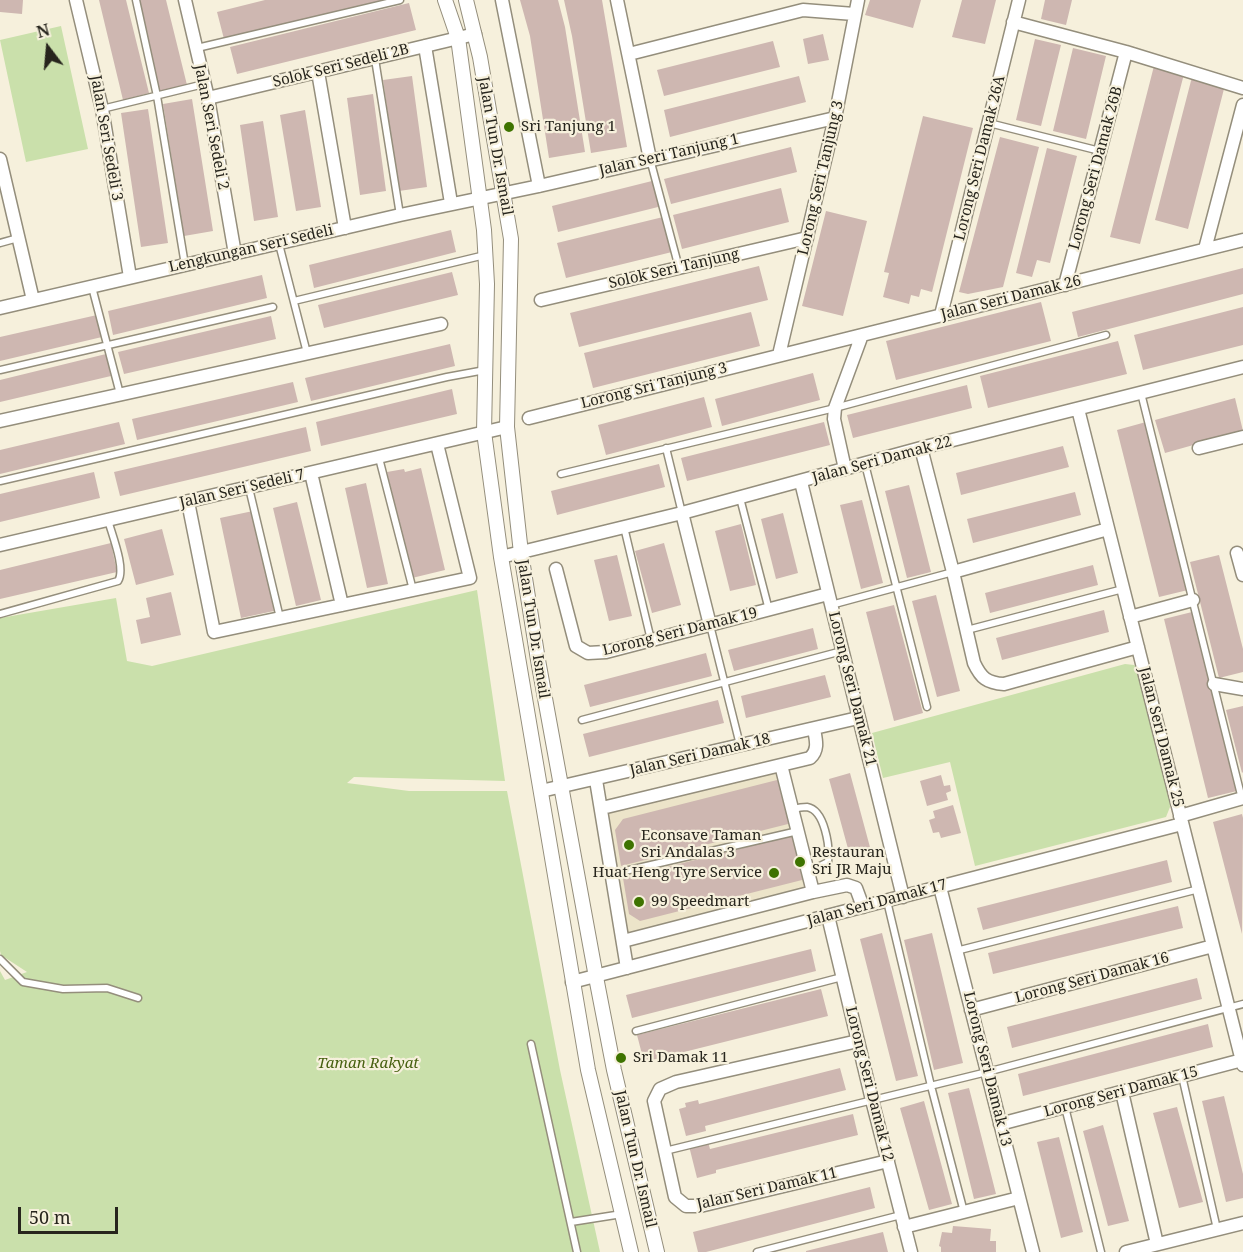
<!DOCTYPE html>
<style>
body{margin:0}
#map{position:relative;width:1243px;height:1252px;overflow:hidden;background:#f6f0dc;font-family:"Noto Serif",serif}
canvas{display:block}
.north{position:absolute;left:18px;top:18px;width:60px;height:60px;-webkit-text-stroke:4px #f6f0dc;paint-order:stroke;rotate:344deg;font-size:16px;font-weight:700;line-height:24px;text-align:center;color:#27251d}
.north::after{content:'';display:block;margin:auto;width:21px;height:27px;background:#27251d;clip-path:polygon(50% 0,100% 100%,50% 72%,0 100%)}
.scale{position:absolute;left:18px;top:1207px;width:100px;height:27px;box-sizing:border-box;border:3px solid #27251d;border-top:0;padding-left:8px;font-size:18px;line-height:21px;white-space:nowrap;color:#27251d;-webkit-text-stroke:4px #f6f0dc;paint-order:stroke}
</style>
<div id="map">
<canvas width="1243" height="1252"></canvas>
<div class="north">N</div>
<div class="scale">50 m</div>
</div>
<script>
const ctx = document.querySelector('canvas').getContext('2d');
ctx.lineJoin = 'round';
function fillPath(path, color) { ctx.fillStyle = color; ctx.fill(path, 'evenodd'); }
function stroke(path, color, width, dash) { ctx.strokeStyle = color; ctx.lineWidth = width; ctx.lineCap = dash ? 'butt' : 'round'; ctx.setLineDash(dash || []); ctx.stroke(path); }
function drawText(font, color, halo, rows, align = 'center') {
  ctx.font = font + ' "Noto Serif",serif'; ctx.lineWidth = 4.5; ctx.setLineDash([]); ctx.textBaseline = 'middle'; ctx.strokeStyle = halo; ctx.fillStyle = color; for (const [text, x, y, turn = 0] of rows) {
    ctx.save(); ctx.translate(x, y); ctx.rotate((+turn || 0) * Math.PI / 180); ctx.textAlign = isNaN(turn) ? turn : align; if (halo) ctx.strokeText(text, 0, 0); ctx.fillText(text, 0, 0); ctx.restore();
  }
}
const built = new Path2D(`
 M777 771 808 888 627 935 608 813Z`);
const green = new Path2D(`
 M61 26 88 149 26 162 0 40Z
 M477 590 505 781 354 777 347 783 409 791H507L560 1070 600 1252H0V971L5 980 27 972 1 955 0 951V618L116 598 127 661 152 666Z
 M1125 664 1134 665 1141 673 1170 791V807L1166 817 975 866 950 762 883 778 872 733Z`);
const building = new Path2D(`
 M0 0H23L22 14 0 12Z
 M99 0H126L149 93 123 100Z
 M138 0H166L187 85 160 92Z
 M265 0H380V1L224 39 217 12Z
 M520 0H558L565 27 585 152 549 158 530 36Z
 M564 0H602L627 147 591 153 572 36Z
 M870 0H921L913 28 865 15Z
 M962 0H996L985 44 952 37Z
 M1045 0H1072L1066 25 1041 19Z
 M409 3 416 30 237 74 230 47Z
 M823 34 829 60 808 64 803 39Z
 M1035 39 1061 45 1041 126 1016 120Z
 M773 41 780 67 664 96 657 70Z
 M1073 48 1106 56 1086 139 1053 131Z
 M1154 66 1184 74 1140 244 1110 237Z
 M412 76 427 187 399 191 383 80Z
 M799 76 806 102 670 137 664 110Z
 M1192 77 1225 85 1188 229 1155 220Z
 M373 94 386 191 360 195 347 98Z
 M192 99 213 231 184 236 163 104Z
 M148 109 168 243 141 247 121 113Z
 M305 110 321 207 296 211 280 115Z
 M923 116 973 128 932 292 921 289 919 297 911 295 909 304 883 297 889 273 884 272Z
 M263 121 278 217 254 221 240 125Z
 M1000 137 1039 147 1003 287 968 294 959 292Z
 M791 147 797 172 671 204 664 179Z
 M1047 148 1077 156 1050 263 1037 260 1032 277 1016 273Z
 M656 180 662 206 558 232 552 206Z
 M781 188 789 222 682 249 673 215Z
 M826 211 867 221 843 316 802 306Z
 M663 217 672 252 566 278 557 243Z
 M451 230 456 252 314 288 309 265Z
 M759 266 768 300 579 347 570 313Z
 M1243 268V294L1078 337 1072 312Z
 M452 272 458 295 324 328 318 305Z
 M262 275 267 298 113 335 108 311Z
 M1041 302 1051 341 896 380 886 341Z
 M1243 307V345L1143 370 1134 335Z
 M751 312 760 346 593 388 584 353Z
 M97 315 102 337 0 361V337Z
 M271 316 276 339 124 374 118 352Z
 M1118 341 1127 374 988 408 980 376Z
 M450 344 455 366 311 401 305 378Z
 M106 354 111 376 0 402V380Z
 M813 373 820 400 722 426 715 399Z
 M293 382 298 402 137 440 132 419Z
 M967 385 972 408 853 438 847 415Z
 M452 389 457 414 321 446 316 422Z
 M704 397 712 427 606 455 598 425Z
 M1235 398 1243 431 1165 453 1155 420Z
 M119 422 125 444 0 474V450Z
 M824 422 830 445 687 481 681 458Z
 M1146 422 1188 590 1159 597 1117 430Z
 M306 427 311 451 120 496 114 472Z
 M1063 446 1069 467 961 495 956 473Z
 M659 464 665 487 557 515 551 491Z
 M421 468 445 570 412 578 387 472 404 469 405 472Z
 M94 472 100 498 0 522V494Z
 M366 483 388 584 367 588 345 488Z
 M909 485 931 572 907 578 885 491Z
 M1075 492 1081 515 973 543 967 519Z
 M862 500 883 583 861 589 840 505Z
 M297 502 321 600 296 606 273 508Z
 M253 511 274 611 241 618 220 518Z
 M783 513 798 573 776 579 761 519Z
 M741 524 756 585 730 591 715 531Z
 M162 529 174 575 136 585 124 539Z
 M111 543 117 572 0 599V570Z
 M664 543 681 605 652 613 635 551Z
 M617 555 632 616 609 621 594 560Z
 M1219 555 1243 649V672L1219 678 1190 562Z
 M1093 565 1098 585 990 613 985 593Z
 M171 592 181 635 141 644 136 620 150 617 146 598Z
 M936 595 960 691 937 697 912 601Z
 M894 605 923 713 894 721 866 612Z
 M1104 610 1109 632 1002 660 996 638Z
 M1192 612 1237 791 1208 798 1164 619Z
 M813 628 818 649 734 671 728 650Z
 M706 653 712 676 590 707 584 685Z
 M825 675 831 697 746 718 741 696Z
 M718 700 724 723 589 757 583 734Z
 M1243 706V772L1242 773 1226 710Z
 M850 773 871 851 850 856 829 779Z
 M941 775 944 786 950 785 951 791 946 793 948 800 927 806 920 781Z
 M781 779 792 823 621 866 615 830 623 819Z
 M953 805 961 833 941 838 939 832 933 833 929 820 935 818 933 811Z
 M1242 814 1243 818 1242 934 1213 822Z
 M795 835 806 879 640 921 629 914 623 878Z
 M1167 860 1172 882 983 930 977 908Z
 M1178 906 1183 928 993 974 988 953Z
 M882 933 918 1076 896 1081 860 939Z
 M932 933 963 1063 934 1070 904 940Z
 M811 949 816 971 632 1018 626 995Z
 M1197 978 1202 999 1012 1048 1007 1027Z
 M821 989 828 1016 644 1062 637 1035Z
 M1208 1024 1213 1047 1023 1096 1018 1074Z
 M840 1068 846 1090 705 1126 706 1131 686 1136 679 1109 686 1107 685 1103 698 1100 699 1104Z
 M969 1088 996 1194 974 1199 948 1093Z
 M1224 1096 1243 1174V1198L1226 1202 1202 1101Z
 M924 1101 952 1204 929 1210 900 1108Z
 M1177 1107 1203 1202 1179 1208 1153 1113Z
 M853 1114 858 1135 716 1170V1173L697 1178 689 1146 708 1142 710 1149Z
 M1103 1125 1129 1221 1108 1226 1083 1131Z
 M1059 1137 1083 1232 1061 1238 1037 1142Z
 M870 1187 875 1208 706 1252H698L693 1232Z
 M953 1226 991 1229 990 1241H996V1252H941V1247L939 1246 942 1232 952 1233Z
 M883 1232 888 1252H806V1251Z`);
const service = new Path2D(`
 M136 0 157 96 185 265
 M197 48 400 0
 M375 59 400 215
 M102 109 204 84
 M989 123 1100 151
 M650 159 679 268
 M0 243 18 238
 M279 244 307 353
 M92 287 120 394
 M294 301 485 255
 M0 370 273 307
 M1141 393 1242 799
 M666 448 682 513
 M379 458 413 590
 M865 464 927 707
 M561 474 835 408 1106 335
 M0 481 447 377 485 370
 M249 488 280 618
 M740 498 769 610
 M624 527 651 640
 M831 605 953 572
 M0 614 118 581C126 569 112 535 108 520
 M710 625 740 745
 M967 630 1123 589
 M582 720 842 651
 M793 809C797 808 803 807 807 807 825 810 830 847 828 862L808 872
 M612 874 798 831
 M887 901 931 1086 964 1212
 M956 951 1199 889
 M0 959 23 982 63 989 107 988 138 998
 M636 1031 842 977
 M531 1044 577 1252
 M1182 1076 1217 1229
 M1065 1107 1101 1252
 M665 1151 987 1072 1243 1004
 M571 1222 622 1214
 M757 1252 901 1215`);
const minor = new Path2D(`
 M76 0 102 109 130 277
 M185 0 208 98 235 254
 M502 0 539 186
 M617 0 650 159
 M1013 22 1126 52 1243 88
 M425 46 451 203
 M629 54 803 10 854 14
 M318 72 345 228
 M208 98 475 34
 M0 159 33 300
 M1205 249 1243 105
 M1065 285 1126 52
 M541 300 807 238
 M0 308 400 215 539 186 835 118
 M941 315 1019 0
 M779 355 835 118 858 0
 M1078 409 1243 1065
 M529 418 1243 240
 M0 421 441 324
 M921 448 953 572 974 663C981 678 987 683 1004 684L1138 647
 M1199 448 1243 437
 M845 469 834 419 835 408 862 335
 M311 473 342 605
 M801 482 903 897
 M188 502 214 632 470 578 437 444
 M682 513 710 625
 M0 545 507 427
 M1237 553 1243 575
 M501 557 682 513 921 448 1243 367
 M556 569 576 646 588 653 606 652 828 594
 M953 572 1108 529
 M1130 617 1193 600
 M1214 684 1243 689
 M781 765 813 892
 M596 780 627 968
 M541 791 858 718
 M602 808 810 758C819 750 816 740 814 729
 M1180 816 1243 798
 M940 887 1033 1252
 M828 916 872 1100 911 1252
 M623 941 813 892 847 885 856 888 863 907
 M572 982 1182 824
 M971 1010 1213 946
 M858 1041 676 1082 660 1089 654 1101 675 1197 686 1206H700L888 1161
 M1122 1092 1157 1244
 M1000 1124 1242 1060
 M904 1227 1019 1198
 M1126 1252 1243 1223`);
const tertiary = new Path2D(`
 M445 0 458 38 484 230 487 284 484 432 501 557 588 1070 631 1252
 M466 0 480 57 511 239 507 427 521 553 538 660 596 977 614 1070 657 1252`);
const markers = [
 [509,127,6,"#3e7300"],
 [629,845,6,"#3e7300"],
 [800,862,6,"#3e7300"],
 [774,873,6,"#3e7300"],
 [639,902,6,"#3e7300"],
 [621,1058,6,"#3e7300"]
];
const streetNames = [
 ["Solok Seri Sedeli 2B",341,66,-14],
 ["Jalan Seri Sedeli 2",211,127,79],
 ["Jalan Seri Sedeli 3",106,138,80],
 ["Jalan Tun Dr. Ismail",495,146,80],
 ["Jalan Seri Tanjung 1",669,155,-13],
 ["Lorong Seri Damak 26A",980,158,-76],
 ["Lorong Seri Damak 26B",1096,168,-75],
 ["Lorong Seri Tanjung 3",821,178,-77],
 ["Lengkungan Seri Sedeli",251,249,-13],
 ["Solok Seri Tanjung",674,269,-13],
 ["Jalan Seri Damak 26",1011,298,-14],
 ["Lorong Sri Tanjung 3",654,386,-14],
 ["Jalan Seri Damak 22",882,460,-15],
 ["Jalan Seri Sedeli 7",242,489,-13],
 ["Jalan Tun Dr. Ismail",533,629,81],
 ["Lorong Seri Damak 19",680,632,-14],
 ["Lorong Seri Damak 21",852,689,76],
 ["Jalan Seri Damak 25",1161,737,76],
 ["Jalan Seri Damak 18",700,755,-13],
 ["Jalan Seri Damak 17",877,903,-15],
 ["Lorong Seri Damak 16",1092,978,-15],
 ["Lorong Seri Damak 13",987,1069,76],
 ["Lorong Seri Damak 12",869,1084,76],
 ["Lorong Seri Damak 15",1121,1092,-15],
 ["Jalan Tun Dr. Ismail",635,1159,77],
 ["Jalan Seri Damak 11",767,1189,-13]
];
const poiNames = [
 ["Sri Tanjung 1",521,127],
 ["Econsave Taman",641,836],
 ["Sri Andalas 3",641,853],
 ["Restauran",812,853],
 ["Sri JR Maju",812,870],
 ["Huat Heng Tyre Service",762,873,"right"],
 ["99 Speedmart",651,902],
 ["Sri Damak 11",633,1058]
];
const parkNames = [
 ["Taman Rakyat",368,1064]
];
fillPath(built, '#ece4c9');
fillPath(green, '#cae0ab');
fillPath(building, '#ceb7b1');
stroke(service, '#948e7c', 9);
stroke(minor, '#948e7c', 15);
stroke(tertiary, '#948e7c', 16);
stroke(service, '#fff', 6);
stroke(minor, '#fff', 12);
stroke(tertiary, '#fff', 14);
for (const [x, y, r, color] of markers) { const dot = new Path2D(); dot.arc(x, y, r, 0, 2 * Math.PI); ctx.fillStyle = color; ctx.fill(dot); stroke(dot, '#f6f0dc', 2); }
drawText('15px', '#27251d', '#f6f0dc', streetNames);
drawText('15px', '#27251d', '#f6f0dc', poiNames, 'left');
drawText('italic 15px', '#476010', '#f6f0dc', parkNames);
</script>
